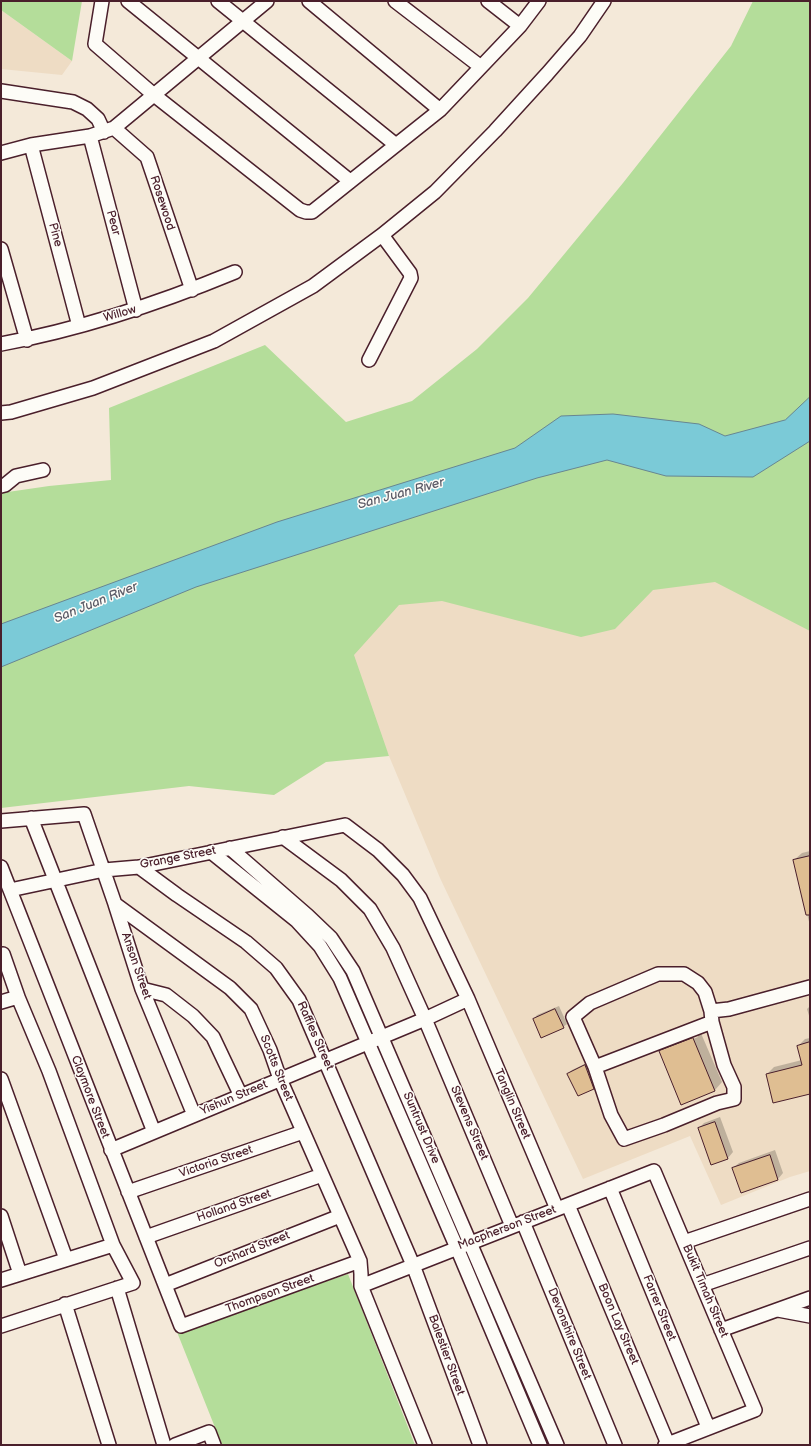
<!DOCTYPE html>
<style>
body{margin:0}
#map{position:relative;width:811px;height:1446px;overflow:hidden;background:#f4e9d9;font-family:"Balsamiq Sans",sans-serif}
canvas{display:block}
.frame{position:absolute;inset:0;border:2px solid #4a1f2b;pointer-events:none}
</style>
<div id="map">
<canvas width="811" height="1446"></canvas>
<div class="frame"></div>
</div>
<script>
const ctx = document.querySelector('canvas').getContext('2d');
ctx.lineJoin = 'round';
function fillPath(path, color) { ctx.fillStyle = color; ctx.fill(path, 'evenodd'); }
function stroke(path, color, width, dash) { ctx.strokeStyle = color; ctx.lineWidth = width; ctx.lineCap = dash ? 'butt' : 'round'; ctx.setLineDash(dash || []); ctx.stroke(path); }
function drawText(font, color, halo, rows, align = 'center') {
  ctx.font = font + ' "Balsamiq Sans",sans-serif'; ctx.lineWidth = 3; ctx.setLineDash([]); ctx.textBaseline = 'middle'; ctx.strokeStyle = halo; ctx.fillStyle = color; for (const [text, x, y, turn = 0] of rows) {
    ctx.save(); ctx.translate(x, y); ctx.rotate((+turn || 0) * Math.PI / 180); ctx.textAlign = isNaN(turn) ? turn : align; if (halo) ctx.strokeText(text, 0, 0); ctx.fillText(text, 0, 0); ctx.restore();
  }
}
const built = new Path2D(`
 M810 1V1171L790 1177 721 1205 690 1136 583 1179 440 878 389 756 325 610Z
 M1 10 72 61 62 75 1 69Z`);
const green = new Path2D(`
 M1 1H82L72 61 1 10Z
 M753 1H810V631L715 582 653 590 615 629 581 637 442 601 399 605 354 655 389 756 326 762 274 795 189 786 1 808V493L49 486 111 480 109 408 265 345 346 422 412 401 477 349 528 298 623 183 731 46Z
 M348 1274 415 1445H222L177 1332Z`);
const water = new Path2D(`
 M810 397V441L753 477 666 476 607 460 537 478 196 587 1 667V624L277 522 515 448 561 416 613 414 699 424 725 436 785 420Z`);
const shadow = new Path2D(`
 M810 851V926L794 860 802 853Z
 M559 1006 567 1024 563 1027 534 1019 537 1015Z
 M810 1006V1019L807 1009Z
 M700 1031 722 1082 715 1090 682 1103 660 1051 667 1044ZM697 1035 698 1037 668 1049V1047Z
 M810 1038V1093L767 1074 774 1067 802 1060 798 1046 805 1039Z
 M589 1062 597 1084 593 1088 568 1074 572 1070Z
 M720 1117 733 1152 728 1158 699 1128 704 1123Z
 M775 1150 783 1173 778 1179 742 1191 733 1168 739 1163Z`);
const building = new Path2D(`
 M810 856V915H806L793 860Z
 M555 1009 564 1028 541 1038 533 1019Z
 M693 1038 715 1091 681 1105 659 1051Z
 M810 1042V1094L773 1103 766 1074 802 1065 797 1046Z
 M585 1065 594 1089 578 1096 567 1074Z
 M715 1122 728 1159 711 1165 698 1128Z
 M770 1155 778 1180 741 1193 732 1168Z`);
const minor = new Path2D(`
 M102 1 95 44 154 95 300 210 306 212H312L440 110 520 26 539 1
 M128 1 350 181
 M218 1 396 145
 M309 1 440 110
 M395 1 481 67
 M488 1 520 26
 M1 91 73 102 87 109 98 119 104 132
 M114 128 147 157 192 290
 M90 136 136 310
 M31 145 79 326
 M1 153 31 145 90 136 114 128 267 1
 M1 249 27 340
 M1 344C82 329 160 303 235 272
 M369 360 411 278 410 273 382 235
 M1 413 11 412 93 388 214 341 313 286 382 235 435 192 495 131 547 74 580 36 604 1
 M1 486 5 485 16 476 43 470
 M31 818 154 1132
 M1 821 84 814 115 904 142 989 194 1115
 M283 837 341 880 370 909 393 948 425 1019 512 1226
 M230 848 308 916 331 938 353 971 557 1445
 M211 852 297 921 320 946 340 978 457 1248 540 1445
 M1 867 181 1326 360 1261
 M139 867 177 895 246 942 276 968 299 1000 413 1265 480 1445
 M10 890 104 870 139 867 345 825 378 850 403 875 420 898 468 999 557 1209
 M115 904 230 988 251 1009 270 1050 280 1079 360 1261 361 1274V1286L425 1445
 M1 955 3 954 18 997
 M658 974H684L698 983 705 992 711 1011 712 1022 724 1065 734 1087V1099L717 1103 664 1125 624 1139 611 1115 595 1067 573 1017 590 1003Z
 M142 989 166 995 193 1016 213 1037 241 1096
 M1 1002 18 997 49 1071 113 1245 133 1283 1 1326
 M711 1011 729 1009 810 987
 M595 1067 712 1022
 M1 1079 66 1259
 M111 1150 425 1019 468 999
 M610 1188 708 1427
 M128 1192 303 1132
 M568 1205 668 1444
 M1 1216 20 1274
 M523 1222 615 1445
 M146 1237 322 1175
 M684 1242 810 1199
 M1 1280 113 1245
 M165 1285 340 1216
 M702 1285 810 1248
 M361 1286 654 1171 755 1410 665 1445
 M117 1288 164 1445
 M65 1304 109 1445
 M778 1310 810 1316
 M721 1330 810 1298
 M175 1445 209 1432 214 1445`);
const streetNames = [
 ["Rosewood",162,203,72],
 ["Pear",113,223,75],
 ["Pine",55,235,75],
 ["Willow",120,314,-16],
 ["Grange Street",178,858,-11],
 ["Anson Street",136,966,71],
 ["Raffles Street",315,1036,66],
 ["Scotts Street",276,1068,68],
 ["Claymore Street",90,1097,69],
 ["Yishun Street",234,1098,-23],
 ["Tanglin Street",512,1104,67],
 ["Stevens Street",469,1123,67],
 ["Suntrust Drive",421,1128,67],
 ["Victoria Street",216,1162,-19],
 ["Holland Street",234,1206,-19],
 ["Macpherson Street",507,1228,-21],
 ["Orchard Street",252,1250,-22],
 ["Bukit Timah Street",705,1291,67],
 ["Thompson Street",270,1294,-20],
 ["Farrer Street",659,1308,68],
 ["Boon Lay Street",618,1324,67],
 ["Devonshire Street",569,1334,68],
 ["Balestier Street",446,1355,70]
];
const waterNames = [
 ["San Juan River",401,494,-15],
 ["San Juan River",96,603,-22]
];
fillPath(built, '#eedcc4');
fillPath(green, '#b4dd9a');
fillPath(water, '#7bcad7');
stroke(water, '#678692', 1);
fillPath(shadow, '#0003');
fillPath(building, '#dfbe92');
stroke(building, '#4a1f2b', 1);
stroke(minor, '#4a1f2b', 16);
stroke(minor, '#fdfcf7', 13);
drawText('12px', '#4a1f2b', '#fdfcf7', streetNames);
drawText('italic 13px', '#5b5b67', '#fdfcf7', waterNames);
</script>
